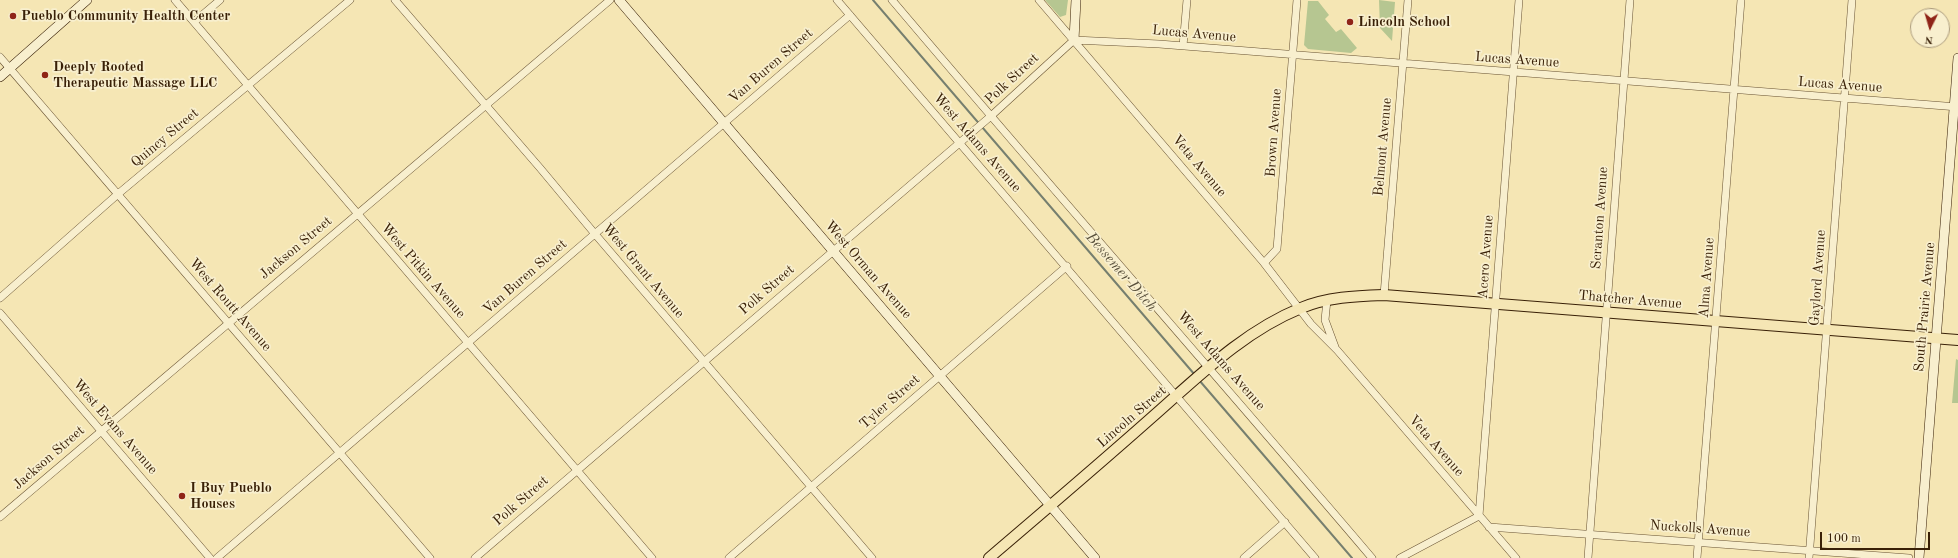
<!DOCTYPE html>
<style>
body{margin:0}
#map{position:relative;width:1958px;height:558px;overflow:hidden;background:#f5e6b4;font-family:"Old Standard TT",serif}
canvas{display:block}
.north{position:absolute;left:1910px;top:8px;width:40px;height:40px;box-sizing:border-box;background:#f8efce;border:1px solid #ac9c7e;border-radius:50%;rotate:185deg;font-size:11px;font-weight:700;line-height:16px;text-align:center;color:#392007}
.north::after{content:'';display:block;margin:auto;width:14px;height:18px;background:#8f2418;clip-path:polygon(50% 0,100% 100%,50% 72%,0 100%)}
.scale{position:absolute;left:1820px;top:532px;width:110px;height:18px;box-sizing:border-box;border:2px solid #392007;border-top:0;padding-left:5px;font-size:12px;line-height:14px;white-space:nowrap;color:#392007;-webkit-text-stroke:3px #f8efce;paint-order:stroke}
</style>
<div id="map">
<canvas width="1958" height="558"></canvas>
<div class="north">N</div>
<div class="scale">100 m</div>
</div>
<script>
const ctx = document.querySelector('canvas').getContext('2d');
ctx.lineJoin = 'round';
function fillPath(path, color) { ctx.fillStyle = color; ctx.fill(path, 'evenodd'); }
function stroke(path, color, width, dash) { ctx.strokeStyle = color; ctx.lineWidth = width; ctx.lineCap = dash ? 'butt' : 'round'; ctx.setLineDash(dash || []); ctx.stroke(path); }
function drawText(font, color, halo, rows, align = 'center') {
  ctx.font = font + ' "Old Standard TT",serif'; ctx.lineWidth = 3.5; ctx.setLineDash([]); ctx.textBaseline = 'middle'; ctx.strokeStyle = halo; ctx.fillStyle = color; for (const [text, x, y, turn = 0] of rows) {
    ctx.save(); ctx.translate(x, y); ctx.rotate((+turn || 0) * Math.PI / 180); ctx.textAlign = isNaN(turn) ? turn : align; if (halo) ctx.strokeText(text, 0, 0); ctx.fillText(text, 0, 0); ctx.restore();
  }
}
const green = new Path2D(`
 M1045 0H1068L1066 15 1060 17Z
 M1379 0 1395 2 1392 41 1380 28Z
 M1308 1H1318L1329 15 1325 19 1336 32 1341 29 1357 48 1351 53 1308 49 1304 45Z
 M1956 359 1958 360V403H1952Z`);
const stream = new Path2D(`
 M873 0 1195 375
 M1199 380 1352 558`);
const street = new Path2D(`
 M175 0 652 558
 M395 0 540 168 595 234 872 558
 M837 0 1315 558
 M892 0C1051 188 1213 371 1372 558
 M1039 0 1264 263 1311 324 1337 350 1516 558
 M194 22 220 0
 M1183 46 1187 0
 M0 57 430 558
 M1264 263 1277 249 1297 0
 M1384 295 1408 0
 M0 298 118 194 350 0
 M1327 300 1325 320 1335 347
 M0 313 210 558
 M0 517 610 0
 M1489 527 1909 558
 M217 558 850 15
 M475 558 991 116 1074 40 1159 44 1958 107
 M729 558 1067 266
 M1244 558 1285 522
 M1400 558 1479 516 1519 0
 M1588 558 1630 0
 M1697 558 1741 0
 M1809 558 1852 0`);
const secondary = new Path2D(`
 M619 0 1095 558
 M1074 40 1076 0
 M0 77 87 0
 M1919 558 1958 58`);
const primary = new Path2D(`
 M989 558C1043 512 1097 466 1150 419 1197 378 1242 332 1301 308 1327 297 1356 296 1384 295L1958 340`);
const markers = [
 [13,16,4,"#8f2418"],
 [1350,22,4,"#8f2418"],
 [45,75,4,"#8f2418"],
 [182,496,4,"#8f2418"]
];
const poiNames = [
 ["Pueblo Community Health Center",21,16],
 ["Lincoln School",1358,22],
 ["Deeply Rooted",53,67],
 ["Therapeutic Massage LLC",53,83],
 ["I Buy Pueblo",190,488],
 ["Houses",190,504]
];
const streetNames = [
 ["Lucas Avenue",1194,34,5],
 ["Lucas Avenue",1517,60,4],
 ["Van Buren Street",771,66,-41],
 ["Polk Street",1012,79,-43],
 ["Lucas Avenue",1840,85,4],
 ["Brown Avenue",1274,133,-86],
 ["Quincy Street",165,138,-40],
 ["West Adams Avenue",977,143,49],
 ["Belmont Avenue",1383,147,-85],
 ["Veta Avenue",1199,166,50],
 ["Scranton Avenue",1600,218,-86],
 ["Jackson Street",296,248,-40],
 ["Acero Avenue",1486,257,-86],
 ["West Orman Avenue",868,270,49],
 ["West Pitkin Avenue",423,271,49],
 ["West Grant Avenue",643,271,50],
 ["Van Buren Street",525,277,-41],
 ["Alma Avenue",1707,278,-86],
 ["Gaylord Avenue",1818,278,-86],
 ["Polk Street",767,290,-41],
 ["Thatcher Avenue",1630,300,5],
 ["West Routt Avenue",230,305,49],
 ["South Prairie Avenue",1925,307,-85],
 ["West Adams Avenue",1221,361,49],
 ["Tyler Street",890,402,-41],
 ["Lincoln Street",1132,417,-41],
 ["West Evans Avenue",115,427,49],
 ["Veta Avenue",1436,446,49],
 ["Jackson Street",49,458,-41],
 ["Polk Street",521,501,-41],
 ["Nuckolls Avenue",1700,529,4]
];
const waterNames = [
 ["Bessemer Ditch",1121,272,49]
];
fillPath(green, '#b6c691');
stroke(stream, '#767f6f', 2);
stroke(street, '#685232', 8);
stroke(secondary, '#392007', 10);
stroke(primary, '#392007', 12);
stroke(street, '#f8efce', 7);
stroke(secondary, '#f8efce', 9);
stroke(primary, '#f5e6b4', 10);
for (const [x, y, r, color] of markers) { const dot = new Path2D(); dot.arc(x, y, r, 0, 2 * Math.PI); ctx.fillStyle = color; ctx.fill(dot); stroke(dot, '#f8efce', 1.5); }
drawText('bold 14px', '#392007', '#f8efce', poiNames, 'left');
drawText('14px', '#392007', '#f8efce', streetNames);
drawText('italic 15px', '#584f3b', '#f8efce', waterNames);
</script>
